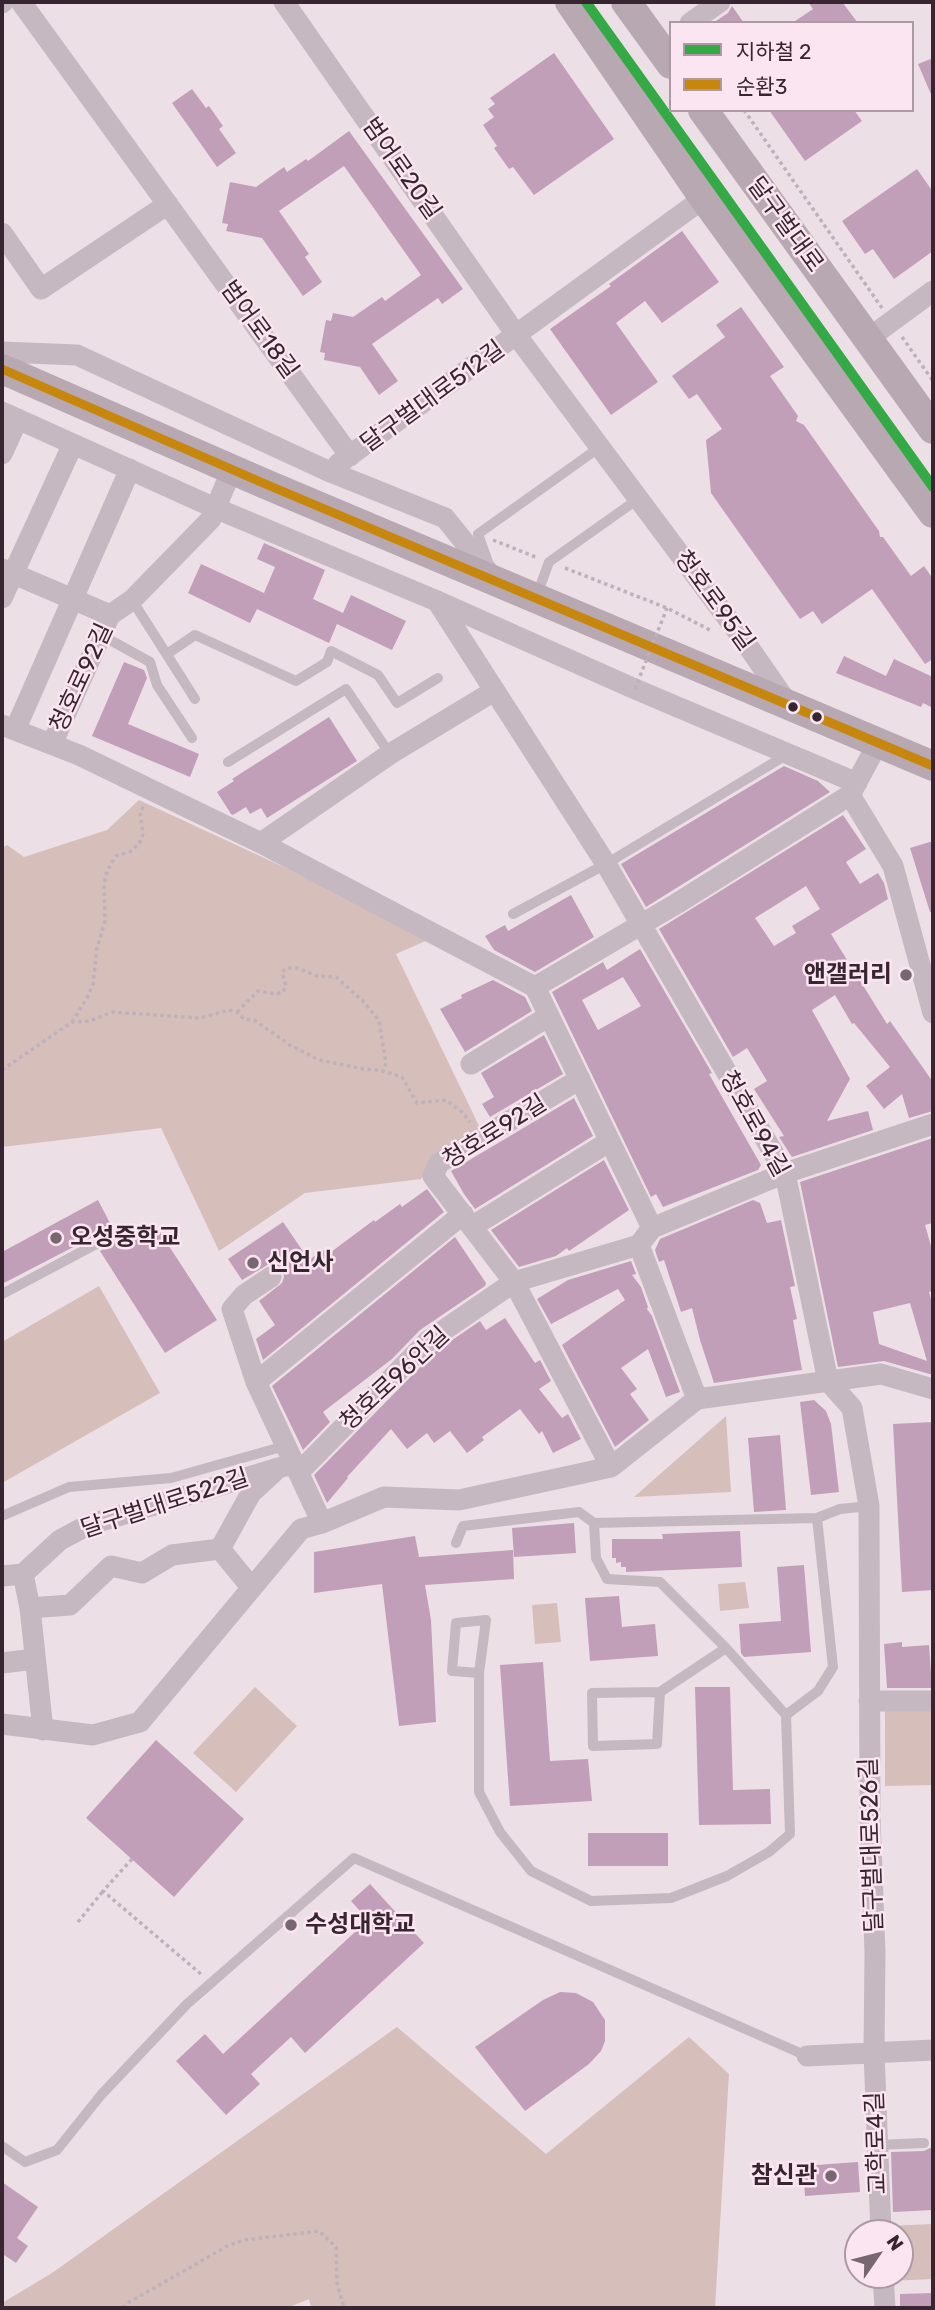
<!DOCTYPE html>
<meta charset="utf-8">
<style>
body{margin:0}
#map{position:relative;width:935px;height:2310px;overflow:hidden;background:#eddfe6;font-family:Rubik,"Noto Sans KR",sans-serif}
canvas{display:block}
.frame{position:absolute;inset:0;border:4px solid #372632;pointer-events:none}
.legend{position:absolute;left:669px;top:21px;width:245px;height:91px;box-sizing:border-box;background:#fbe5f0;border:2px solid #ad99a4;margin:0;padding:9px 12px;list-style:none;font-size:21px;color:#372632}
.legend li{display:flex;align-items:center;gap:14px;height:35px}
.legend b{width:35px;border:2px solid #ad99a4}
.north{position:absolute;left:844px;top:2219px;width:70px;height:70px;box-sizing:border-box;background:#fbe5f0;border:2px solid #ad99a4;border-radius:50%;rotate:55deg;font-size:19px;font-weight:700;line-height:28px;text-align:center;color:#372632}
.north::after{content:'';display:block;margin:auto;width:24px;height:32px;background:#776771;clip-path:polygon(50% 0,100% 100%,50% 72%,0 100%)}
</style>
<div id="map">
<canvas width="935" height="2310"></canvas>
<div class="frame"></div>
<ul class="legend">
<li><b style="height:9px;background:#33aa46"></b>지하철 2</li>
<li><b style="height:9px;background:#c7860c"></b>순환3</li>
</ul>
<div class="north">N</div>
</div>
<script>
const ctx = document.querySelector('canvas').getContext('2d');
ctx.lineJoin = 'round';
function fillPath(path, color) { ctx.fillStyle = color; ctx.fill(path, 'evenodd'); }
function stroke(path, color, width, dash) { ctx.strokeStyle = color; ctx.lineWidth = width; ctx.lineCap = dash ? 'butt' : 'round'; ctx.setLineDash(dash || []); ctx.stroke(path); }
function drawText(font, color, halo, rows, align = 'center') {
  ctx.font = font + ' Rubik,"Noto Sans KR",sans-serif'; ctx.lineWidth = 5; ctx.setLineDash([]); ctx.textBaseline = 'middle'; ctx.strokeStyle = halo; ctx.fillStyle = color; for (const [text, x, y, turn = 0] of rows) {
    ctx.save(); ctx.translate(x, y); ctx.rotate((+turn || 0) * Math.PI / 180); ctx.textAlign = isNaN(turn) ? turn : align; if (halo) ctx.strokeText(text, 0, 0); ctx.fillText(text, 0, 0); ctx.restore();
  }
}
const green = new Path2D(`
 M139 800 286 868 430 939 396 954 481 1130 439 1156 421 1179 305 1193 219 1251 161 1128 2 1147V848L7 845 24 857 107 830Z
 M99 1286 160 1393 2 1483V1342Z
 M726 1416 731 1492 634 1497Z
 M745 1582 749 1608 720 1611 718 1584Z
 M557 1603 561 1642 535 1644 532 1605Z
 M255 1687 297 1726 236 1792 193 1753Z
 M885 1711H933V1785L885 1786Z
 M397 2027 546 2154 689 2037 729 2074 715 2308H311L309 2299 287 2308H2V2303L52 2273Z
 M933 2224V2279L888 2281V2275H900V2233H886V2226Z`);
const building = new Path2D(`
 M808 2H842L858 23H792L813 9Z
 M732 6 744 23H713L728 13Z
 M554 53 614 139 534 195 513 167 509 169 494 148 497 146 483 125 494 117 488 109 495 104 490 98Z
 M933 58V99L918 64Z
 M192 89 206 108 209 106 223 126 219 129 236 153 217 167 172 103Z
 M769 110H854L862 121 805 161Z
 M349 131 463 289 442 304 438 298 372 344 398 381 379 395 360 367 324 360 325 353 320 352 326 320 331 321 333 313 353 317 382 297 385 301 421 275 344 166 279 211 309 254 305 257 322 282 303 296 262 238 226 231 228 224 222 223 230 182 256 187 284 167 287 172 306 159 308 161Z
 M917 169 933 192V251L894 279 873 249 865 254 842 221Z
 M682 231 719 282 662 323 645 301 616 323 658 382 611 415 550 329 611 286 609 284Z
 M741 307 784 367 770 376 798 416 796 421 804 425 879 531 880 537H883L911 576 924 566 933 579V659L925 664 872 589 822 624 813 611 800 619 711 493 706 440 722 429 697 394 689 399 672 376 725 337 716 325Z
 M264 543 325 570 313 599 343 613 351 595 406 621 392 650 337 624 329 643 257 609 250 623 188 593 201 564 264 593 275 567 257 559Z
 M844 656 886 676 894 659 933 677V708L923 703 921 707 836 673Z
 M124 662 144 670 147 678 128 724 199 754 190 777 92 736Z
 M329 717 357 761 267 818 261 808 250 814 246 807 233 815 231 814 217 792 234 781 232 779Z
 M784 766 818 781 830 792 646 907 621 864Z
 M843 815 866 849 846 862 860 884 878 873 884 883 888 899 831 934 887 1024 890 1021 933 1082V1111L909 1118 902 1094 884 1109 866 1086 890 1067 854 1023 852 1024 835 995 812 1010 850 1079 827 1121 868 1111 873 1130 792 1157 779 1137 784 1136 754 1089 767 1081 747 1048 733 1057 659 929ZM806 886 820 909 792 926 796 933 774 946 755 918Z
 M933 841V912H930L910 848Z
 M571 895 594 937 535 972 494 950 485 936 505 925 508 931Z
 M640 949 712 1073 709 1074 761 1165 758 1170 663 1207 656 1194 651 1197 552 992 603 962 607 970ZM623 977 641 1006 598 1030 582 1000Z
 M493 980 525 997 532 1011 465 1052 440 1009 462 998 461 995Z
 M544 1035 563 1074 490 1117 482 1104 494 1097 481 1073Z
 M574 1098 593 1136 475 1209 464 1194 451 1171Z
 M933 1138V1223L925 1225 933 1253V1291L929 1292 933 1307V1375L884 1361 838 1367 800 1182ZM910 1303 927 1361 879 1344 873 1312Z
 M604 1160 629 1210 569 1251 567 1248 556 1256 519 1267 491 1230Z
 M427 1189 444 1212 263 1360 256 1339 275 1325 259 1301 282 1283 284 1277 282 1270 276 1265 269 1264 242 1280 228 1259 283 1222 309 1260 323 1250 327 1255 374 1220 375 1222 400 1204 402 1207Z
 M98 1200 112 1227 2 1284V1252Z
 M753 1200 760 1203 767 1223 781 1220 795 1286 790 1287 797 1319 793 1320 802 1370 714 1383 700 1340 692 1308 681 1312 664 1260 659 1262 655 1250 660 1239Z
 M154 1223 217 1320 165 1353 100 1251 119 1240 121 1244Z
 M455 1237 486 1283 485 1286 420 1330 392 1359 323 1412 330 1422 303 1450 272 1386Z
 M631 1261 636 1274 632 1275 641 1287 648 1307 647 1309 652 1316 680 1392 666 1397 648 1349 621 1368 637 1389 630 1394 649 1420 615 1447 562 1345 625 1300 618 1289 551 1324 537 1299 568 1280Z
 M505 1318 535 1363 540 1360 551 1381 539 1389 562 1418 568 1414 581 1439 553 1453 542 1431 539 1434 520 1409 482 1437 484 1440 467 1453 450 1431 434 1443 427 1433 407 1449 391 1429 347 1477 348 1478 327 1503 314 1475 436 1351 480 1321 486 1330Z
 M814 1400 826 1411 831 1424 839 1492 811 1495 800 1402Z
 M933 1422V1590L902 1592 893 1424Z
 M780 1435 786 1510 754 1512 748 1438Z
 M574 1523 576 1553 514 1557 512 1528Z
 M740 1531 742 1567 626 1572V1567H621V1562L616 1563V1558H612V1539H663L662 1534Z
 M415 1536 419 1557 513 1550 514 1579 425 1585 431 1620 436 1722 399 1726 382 1584 314 1593V1552Z
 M804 1565 811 1652 744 1657 741 1653 739 1624 781 1621 777 1567Z
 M619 1596 622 1627 655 1624 658 1656 590 1661 585 1598Z
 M902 1642V1647L929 1645 932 1688H887L884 1644Z
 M543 1662 550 1761 588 1759 592 1801 510 1806 500 1665Z
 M695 1687H730L733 1790 770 1789 771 1824 699 1825Z
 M156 1740 244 1819 174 1897 86 1818Z
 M588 1833H668V1866H588Z
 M370 1884 424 1943 305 2053 291 2037 251 2074 260 2084 226 2115 176 2061 205 2034 223 2054 368 1920 351 1901Z
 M560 1992 576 1993 593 2002 605 2020V2041L601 2051 589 2064 525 2111 475 2047 543 2000Z
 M930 2148H933V2210L893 2212 891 2152 924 2151Z
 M858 2162 860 2192 805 2196 803 2166Z
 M2 2182 38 2207 17 2238 28 2246 16 2263 4 2255 2 2259Z
 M933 2293V2308H900V2294Z`);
const path = new Path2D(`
 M744 110 882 308
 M902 337 933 381
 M493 540 538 558
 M565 568 667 608 712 631
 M237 1012 258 991 276 994 283 992 286 986 282 972 287 968H297L317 976 336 977 365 1003 379 1021 386 1063 384 1070
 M72 1022 87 998 93 984 97 948 105 921 104 884 107 871 116 856 132 851 140 842 143 834 140 812 144 806
 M2 1070 72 1022 90 1021 112 1012 200 1018 229 1010 237 1012 244 1019 254 1020 290 1045 319 1060 364 1069 379 1070 402 1077 417 1103 446 1100 462 1112 470 1122
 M132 1859 103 1891 202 1975
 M78 1922 103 1891
 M123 2308 128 2303 229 2245 245 2240 319 2231 336 2247 337 2283 344 2308`);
const lane = new Path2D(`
 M488 562 478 534 600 447
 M537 595 549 562 638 499
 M132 600 195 699
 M101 635 150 662 157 685 192 738
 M167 654 195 635 296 681 327 662 331 651 378 675 397 703 438 678
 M228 762 346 689 390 754
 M513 914 606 864 788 754
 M2 1294 115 1234
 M2 1516 69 1487 171 1478 285 1446
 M594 1523 596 1558 607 1579 660 1582 726 1648 786 1715 818 1691 833 1667 817 1518
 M456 1543 463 1526 579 1512 594 1523 817 1518 840 1509 869 1506
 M479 1673 486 1620 456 1623 452 1671 479 1673V1792L500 1832 531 1871 591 1901 671 1898 727 1876 769 1852 790 1834 786 1715
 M660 1692 657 1744 593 1746 592 1693 660 1692 726 1648
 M877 2145 924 2143
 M2 2146 25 2162 57 2150 101 2095 187 2004 354 1858 807 2056`);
const street = new Path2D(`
 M21 2 350 456
 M284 2 517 336 743 639 788 704
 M2 3 3 2
 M690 23 720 2
 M2 233 41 289 168 204
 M869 338 933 291
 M2 352 77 355 328 471 445 518 494 579
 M2 412 215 508 437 601 635 689 857 783
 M2 454 18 419
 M338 464 704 198
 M2 569 110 615
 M2 598 73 444
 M437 601 606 864 785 1173 828 1381 852 1408 869 1506 870 1817 875 1952 874 2052 881 2233
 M2 725 79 755 261 843 535 987 652 1228
 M15 730 130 469
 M52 744 110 615 132 600 211 519 232 469
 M850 795 893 866 933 1013
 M261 843 390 754 494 691
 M535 987 676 904 850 795 878 743
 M471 1064 549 1016
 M580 1079 439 1163 433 1176 514 1282 611 1467
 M473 1226 610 1141
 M639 1245 697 1399
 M271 1277 244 1295 232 1309 256 1382 322 1523 384 1497 459 1500 611 1467 697 1399 881 1374 933 1389
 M256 1382 463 1214
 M220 1549 251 1587
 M23 1574 30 1608 43 1730
 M2 1576 23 1574 60 1540 88 1525 285 1466H305L428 1341 514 1282 639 1245 652 1228 785 1173 933 1124
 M30 1608 70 1605 111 1566 142 1573 172 1555 220 1549 251 1493 274 1472
 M2 1663 35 1659
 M869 1701H933
 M2 1724 93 1735 140 1722 301 1529 322 1523
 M807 2056 933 2050
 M883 2275 885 2308`);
const secondary = new Path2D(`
 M570 2 704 198 933 513
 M626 2 671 64
 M703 110 933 429
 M2 369 263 483 933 766`);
const pathBridge = new Path2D(`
 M635 689 667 608`);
const bus1 = new Path2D(`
 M2 369 263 483 933 766`);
const metro1 = new Path2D(`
 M586 2 933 487`);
const markers = [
 [793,707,6,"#372632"],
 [817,717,6,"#372632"],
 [906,975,7,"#776771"],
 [56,1238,7,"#776771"],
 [253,1263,7,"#776771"],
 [291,1925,7,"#776771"],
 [831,2176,7,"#776771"]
];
const streetNames = [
 ["범어로20길",401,169,55],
 ["달구벌대로",785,225,54],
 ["범어로18길",259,330,54],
 ["달구벌대로512길",433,397,-36],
 ["청호로95길",714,601,54],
 ["청호로92길",82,678,-65],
 ["청호로94길",754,1124,61],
 ["청호로92길",495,1132,-32],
 ["청호로96안길",395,1379,-43],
 ["달구벌대로522길",165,1504,-18],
 ["달구벌대로526길",872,1845,-92],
 ["교학로4길",877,2143,-92]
];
const poiNames = [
 ["앤갤러리",892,975,"right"],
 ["오성중학교",70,1238],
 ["신언사",267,1263],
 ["수성대학교",305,1925],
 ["참신관",817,2176,"right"]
];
fillPath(green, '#d6bfbb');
fillPath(building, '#c29fb9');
stroke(path, '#bfb0b9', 3.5, [3.5, 3.5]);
stroke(lane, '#c6b8c0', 10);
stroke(street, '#c6b8c0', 21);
stroke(secondary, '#b7a8b1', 30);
stroke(pathBridge, '#bfb0b9', 3.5, [3.5, 3.5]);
stroke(bus1, '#c7860c', 9);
stroke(metro1, '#33aa46', 10);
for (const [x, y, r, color] of markers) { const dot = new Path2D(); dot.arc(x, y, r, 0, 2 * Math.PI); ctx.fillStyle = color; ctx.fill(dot); stroke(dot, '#fbe5f0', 2.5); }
drawText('24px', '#372632', '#fbe5f0', streetNames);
drawText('bold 24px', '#372632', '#fbe5f0', poiNames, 'left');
</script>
